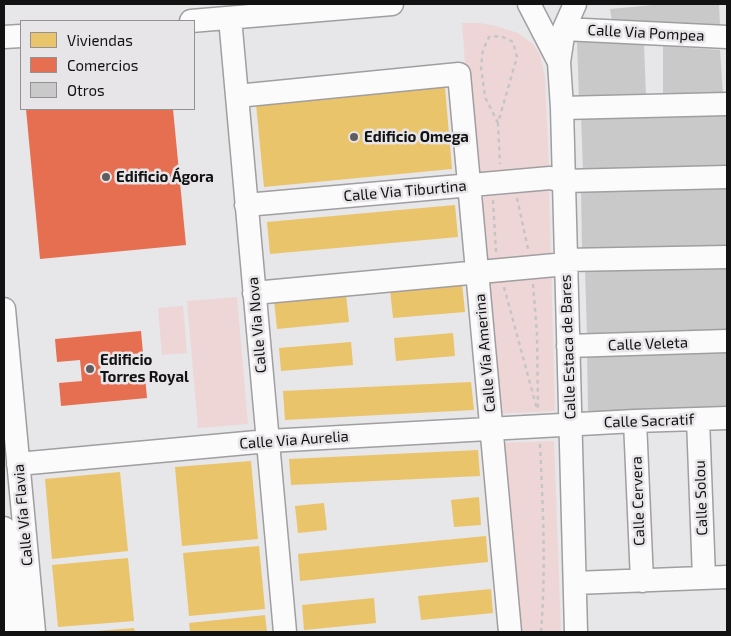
<!DOCTYPE html>
<meta charset="utf-8">
<style>
body{margin:0}
#map{position:relative;width:731px;height:636px;overflow:hidden;background:#e7e6e8;font-family:"Exo 2",sans-serif}
canvas{display:block}
.frame{position:absolute;inset:0;border:5px solid #131213;pointer-events:none}
.legend{position:absolute;left:20px;top:20px;width:175px;height:90px;box-sizing:border-box;background:#e8e5e9;border:1px solid #939193;margin:0;padding:6px 9px;list-style:none;font-size:15px;color:#131213}
.legend li{display:flex;align-items:center;gap:10px;height:25px}
.legend b{width:25px;border:1px solid #939193}
</style>
<div id="map">
<canvas width="731" height="636"></canvas>
<div class="frame"></div>
<ul class="legend">
<li><b style="height:14px;background:#e9c46a"></b>Viviendas</li>
<li><b style="height:14px;background:#e76f51"></b>Comercios</li>
<li><b style="height:14px;background:#c9c9ca"></b>Otros</li>
</ul>
</div>
<script>
const ctx = document.querySelector('canvas').getContext('2d');
ctx.lineJoin = 'round';
function fillPath(path, color) { ctx.fillStyle = color; ctx.fill(path, 'evenodd'); }
function stroke(path, color, width, dash) { ctx.strokeStyle = color; ctx.lineWidth = width; ctx.lineCap = dash ? 'butt' : 'round'; ctx.setLineDash(dash || []); ctx.stroke(path); }
function drawText(font, color, halo, rows, align = 'center') {
  ctx.font = font + ' "Exo 2",sans-serif'; ctx.lineWidth = 5; ctx.setLineDash([]); ctx.textBaseline = 'middle'; ctx.strokeStyle = halo; ctx.fillStyle = color; for (const [text, x, y, turn = 0] of rows) {
    ctx.save(); ctx.translate(x, y); ctx.rotate((+turn || 0) * Math.PI / 180); ctx.textAlign = isNaN(turn) ? turn : align; if (halo) ctx.strokeText(text, 0, 0); ctx.fillText(text, 0, 0); ctx.restore();
  }
}
const green = new Path2D(`
 M462 23H479L496 26 518 33 533 44 540 55 545 78 549 168 479 173 473 171Z
 M549 190 555 411 496 414 478 202 484 197Z
 M237 297 248 424 198 428 187 301Z
 M183 306 187 353 162 355 158 308Z
 M554 441 561 632H515L497 443Z`);
const homes = new Path2D(`
 M445 87 452 169 264 187 256 104Z
 M455 205 458 237 270 254 267 222Z
 M462 283 465 312 393 318 390 290Z
 M346 294 349 322 277 329 274 300Z
 M453 333 455 356 396 361 394 338Z
 M351 342 353 365 281 371 279 348Z
 M471 382 474 410 285 420 283 391Z
 M478 450 480 476 291 485 289 459Z
 M251 461 258 539 182 546 175 467Z
 M120 472 128 551 52 559 45 479Z
 M479 497 481 525 454 527 451 500Z
 M324 503 327 530 298 533 295 506Z
 M486 536 488 562 300 581 298 554Z
 M259 546 265 609 189 616 183 553Z
 M128 558 134 621 58 627 52 565Z
 M491 589 493 613 421 620 418 596Z
 M374 598 376 623 304 630 302 605Z
 M265 615 267 632H190L189 623Z
 M134 628 135 632H97V631Z`);
const shops = new Path2D(`
 M26 109H173L186 245 40 259Z
 M141 331 143 353 100 357 101 380 145 376 147 398 61 406 59 383 82 381 80 360 57 362 55 339Z`);
const building = new Path2D(`
 M664 4H719L720 26 612 21 610 9Z
 M577 41 644 44 646 98 579 99Z
 M663 46 720 50 723 95 663 97Z
 M726 109 727 168 583 173 581 114Z
 M727 183V251L582 253 581 185Z
 M727 265V332L587 336 585 269Z
 M727 350V409L588 412 587 352Z`);
const path = new Path2D(`
 M498 123 485 97 481 67 483 50 489 37 501 36 513 42 517 57 498 123 500 164
 M517 198 528 249
 M493 200 496 252
 M533 284 537 334 538 409
 M504 287 537 409
 M540 444C543 507 546 569 541 632`);
const minor = new Path2D(`
 M529 4 559 62
 M575 4 564 29 559 62 562 108 576 632
 M230 18 285 632
 M191 21 392 4
 M564 29 727 37
 M4 37 21 36
 M237 96 459 74 510 632
 M562 108 727 104
 M246 205 550 178 564 181 727 177
 M566 260 727 257
 M254 293 566 264
 M4 309 34 632
 M568 346 727 341
 M698 419 704 578
 M635 421 642 581
 M18 464 268 441 635 421 727 418
 M4 528 13 632
 M575 583 727 577`);
const markers = [
 [354,137,5,"#5d5c5e"],
 [106,177,5,"#5d5c5e"],
 [90,369,5,"#5d5c5e"]
];
const streetNames = [
 ["Calle Via Pompea",646,33,3],
 ["Calle Via Tiburtina",405,191,-5],
 ["Calle Via Nova",257,325,-95],
 ["Calle Veleta",648,344,-2],
 ["Calle Estaca de Bares",568,347,-92],
 ["Calle Vía Amerina",485,353,-95],
 ["Calle Sacratif",649,421,-2],
 ["Calle Via Aurelia",294,440,-4],
 ["Calle Solou",701,498,-92],
 ["Calle Cervera",638,501,-92],
 ["Calle Vía Flavia",23,515,-95]
];
const poiNames = [
 ["Edificio Omega",364,137],
 ["Edificio Ágora",116,177],
 ["Edificio",100,360],
 ["Torres Royal",100,377]
];
fillPath(green, '#efd6d6');
fillPath(homes, '#e9c46a');
fillPath(shops, '#e76f51');
fillPath(building, '#c9c9ca');
stroke(minor, '#a09ea0', 25);
stroke(path, '#c6c5c6', 2.5, [4, 4]);
stroke(minor, '#fbfbfc', 22);
for (const [x, y, r, color] of markers) { const dot = new Path2D(); dot.arc(x, y, r, 0, 2 * Math.PI); ctx.fillStyle = color; ctx.fill(dot); stroke(dot, '#e8e5e9', 2); }
drawText('15px', '#131213', '#e8e5e9', streetNames);
drawText('bold 15px', '#131213', '#e8e5e9', poiNames, 'left');
</script>
